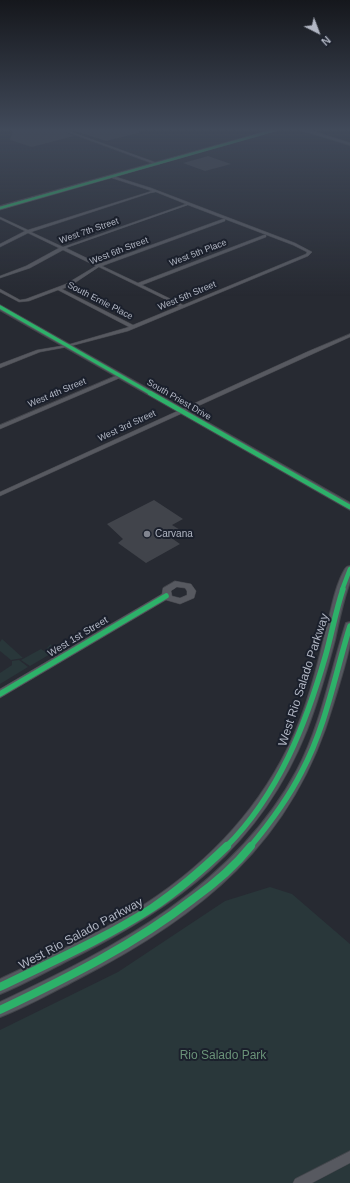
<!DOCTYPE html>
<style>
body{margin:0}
#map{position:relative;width:350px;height:1183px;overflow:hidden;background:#272a32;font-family:Helvetica,sans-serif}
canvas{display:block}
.north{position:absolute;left:298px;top:12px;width:40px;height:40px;-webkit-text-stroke:3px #1b202c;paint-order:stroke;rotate:138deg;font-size:11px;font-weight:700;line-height:16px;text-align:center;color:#b1b6c3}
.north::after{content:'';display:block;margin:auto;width:14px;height:18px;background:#b1b6c3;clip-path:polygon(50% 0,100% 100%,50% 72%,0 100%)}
</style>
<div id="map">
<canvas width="350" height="1183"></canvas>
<div class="north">N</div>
</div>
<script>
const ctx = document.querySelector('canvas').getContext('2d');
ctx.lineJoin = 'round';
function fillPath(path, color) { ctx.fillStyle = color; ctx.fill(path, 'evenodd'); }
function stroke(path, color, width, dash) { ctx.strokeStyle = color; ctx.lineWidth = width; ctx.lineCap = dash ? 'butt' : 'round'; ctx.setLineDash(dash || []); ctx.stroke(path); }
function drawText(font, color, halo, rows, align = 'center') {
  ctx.font = font + ' Helvetica,sans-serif'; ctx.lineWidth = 4; ctx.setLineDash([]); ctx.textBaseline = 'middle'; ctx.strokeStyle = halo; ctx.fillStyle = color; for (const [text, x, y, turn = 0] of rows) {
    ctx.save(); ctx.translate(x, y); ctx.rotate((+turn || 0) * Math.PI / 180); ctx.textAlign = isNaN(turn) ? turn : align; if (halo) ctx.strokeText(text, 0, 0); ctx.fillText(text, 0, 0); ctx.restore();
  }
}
const green = new Path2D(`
 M2 639 23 658 11 660 0 651V642Z
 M51 644 52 649 57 650 30 666 21 660 41 649 44 651Z
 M19 660 28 667 0 684V673L12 665V661Z
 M270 887 292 894 350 944V1183H0V1030L118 972 225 901Z`);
const building = new Path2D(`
 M13 130H61L74 136 32 147 10 140Z
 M71 130H139V133L106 141Z
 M208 156 231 164 205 171 183 163Z
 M154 500 183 519 172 525 182 531 170 537 180 544 146 563 118 543 123 539 107 524Z`);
const minor = new Path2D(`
 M62 130H66L160 164 157 165Z
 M113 176 151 188 295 243 312 252 308 256 128 331 67 347 40 352 0 368V364L37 350 67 345 129 327 58 290 29 301 19 302 0 292V289L20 300 26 299 66 284 96 266 63 250 30 268 0 278V276L26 266 59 248 28 233 0 247V244L25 231 0 219V217L28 230 152 191 112 178ZM156 192 186 204 63 247 31 232 150 193ZM188 205 293 245 307 252 306 254 183 305 142 285 266 237V235H264L138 283 102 266 225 221V219H223L99 264 66 248ZM99 267 179 306 133 325 62 289 70 286Z
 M350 334V337L0 496V492L309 351Z
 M120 374 122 375V377L0 429V425Z
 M350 1151V1163L312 1183H293L295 1179Z`);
const tertiary = new Path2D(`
 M175 581 191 584 196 591 194 598 180 604 166 600 0 698V689L162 594 163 588ZM177 587 185 588 187 591V595L180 598 172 596 171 591Z`);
const secondary = new Path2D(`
 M301 130H308L350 143V145Z
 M0 305 350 503V510L0 310Z
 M350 566V582C343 601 339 621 335 640 327 670 318 701 307 730 260 848 176 908 65 962 44 973 22 985 0 994V979C40 960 81 942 119 920 186 882 244 829 281 761 302 724 314 680 324 638 330 617 334 587 345 569 347 566 347 567 350 566Z
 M350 622C350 629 350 637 350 644 346 664 339 685 333 705 293 843 200 917 76 980 51 993 26 1007 0 1017V1002C115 948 235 886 297 770 321 725 330 673 345 626L346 623Z`);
const primary = new Path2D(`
 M270 130H278L0 210V206Z`);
const cyclewayFar4 = new Path2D(`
 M0 208 276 130`);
const cyclewayFar3 = new Path2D(`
 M0 307 152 394`);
const cyclewayFar2 = new Path2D(`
 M150 393 350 507
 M342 590 350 569`);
const cyclewayFar1 = new Path2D(`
 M0 694 166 596
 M226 847C279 794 306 724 326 654 332 632 336 610 343 589
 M250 847C270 823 288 799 302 771 326 726 335 674 350 626`);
const cycleway = new Path2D(`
 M0 987C51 962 104 939 152 908 179 890 204 868 227 846
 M0 1010C67 978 134 945 193 899 214 884 235 866 251 846`);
const markers = [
 [147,534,4,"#818590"]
];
const farStreetnames = [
 ["West 7th Street",89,231,-19],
 ["West 6th Street",119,251,-21],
 ["West 5th Place",198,253,-21],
 ["West 5th Street",187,296,-23],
 ["South Ernie Place",100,301,27],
 ["West 4th Street",57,393,-23],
 ["South Priest Drive",179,400,30],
 ["West 3rd Street",127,426,-25]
];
const poiNames = [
 ["Carvana",155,534]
];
const streetNames = [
 ["West 1st Street",78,637,-31]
];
const nearStreetnames = [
 ["West Rio Salado Parkway",304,680,-72],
 ["West Rio Salado Parkway",81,934,-28]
];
const nearParknames = [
 ["Rio Salado Park",223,1056]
];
fillPath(green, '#29373a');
fillPath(building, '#41444b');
stroke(minor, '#43454b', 1);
stroke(tertiary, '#43454b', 1);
stroke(secondary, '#43454b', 2);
stroke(primary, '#45474f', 1);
fillPath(minor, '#575960');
fillPath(tertiary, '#575960');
fillPath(secondary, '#55585f');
fillPath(primary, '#595c62');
stroke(cyclewayFar4, '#2db169', 2.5);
stroke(cyclewayFar3, '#2db169', 3.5);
stroke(cyclewayFar2, '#2db169', 4.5);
stroke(cyclewayFar1, '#2db169', 5.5);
stroke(cycleway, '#2db169', 8);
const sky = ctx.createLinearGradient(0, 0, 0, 296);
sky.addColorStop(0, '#15171c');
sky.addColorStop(0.44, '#414a5a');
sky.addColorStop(1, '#414a5a00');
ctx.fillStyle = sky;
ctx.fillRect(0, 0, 350, 296);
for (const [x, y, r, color] of markers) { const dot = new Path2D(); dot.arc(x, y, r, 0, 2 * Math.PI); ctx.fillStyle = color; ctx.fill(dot); stroke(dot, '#1b202c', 1.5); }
drawText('9px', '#b1b6c3', '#1b202c', farStreetnames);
drawText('10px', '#b1b6c3', '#1b202c', poiNames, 'left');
drawText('10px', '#b1b6c3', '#1b202c', streetNames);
drawText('12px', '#b1b6c3', '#1b202c', nearStreetnames);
drawText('12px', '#6a9278', '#1b202c', nearParknames);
</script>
